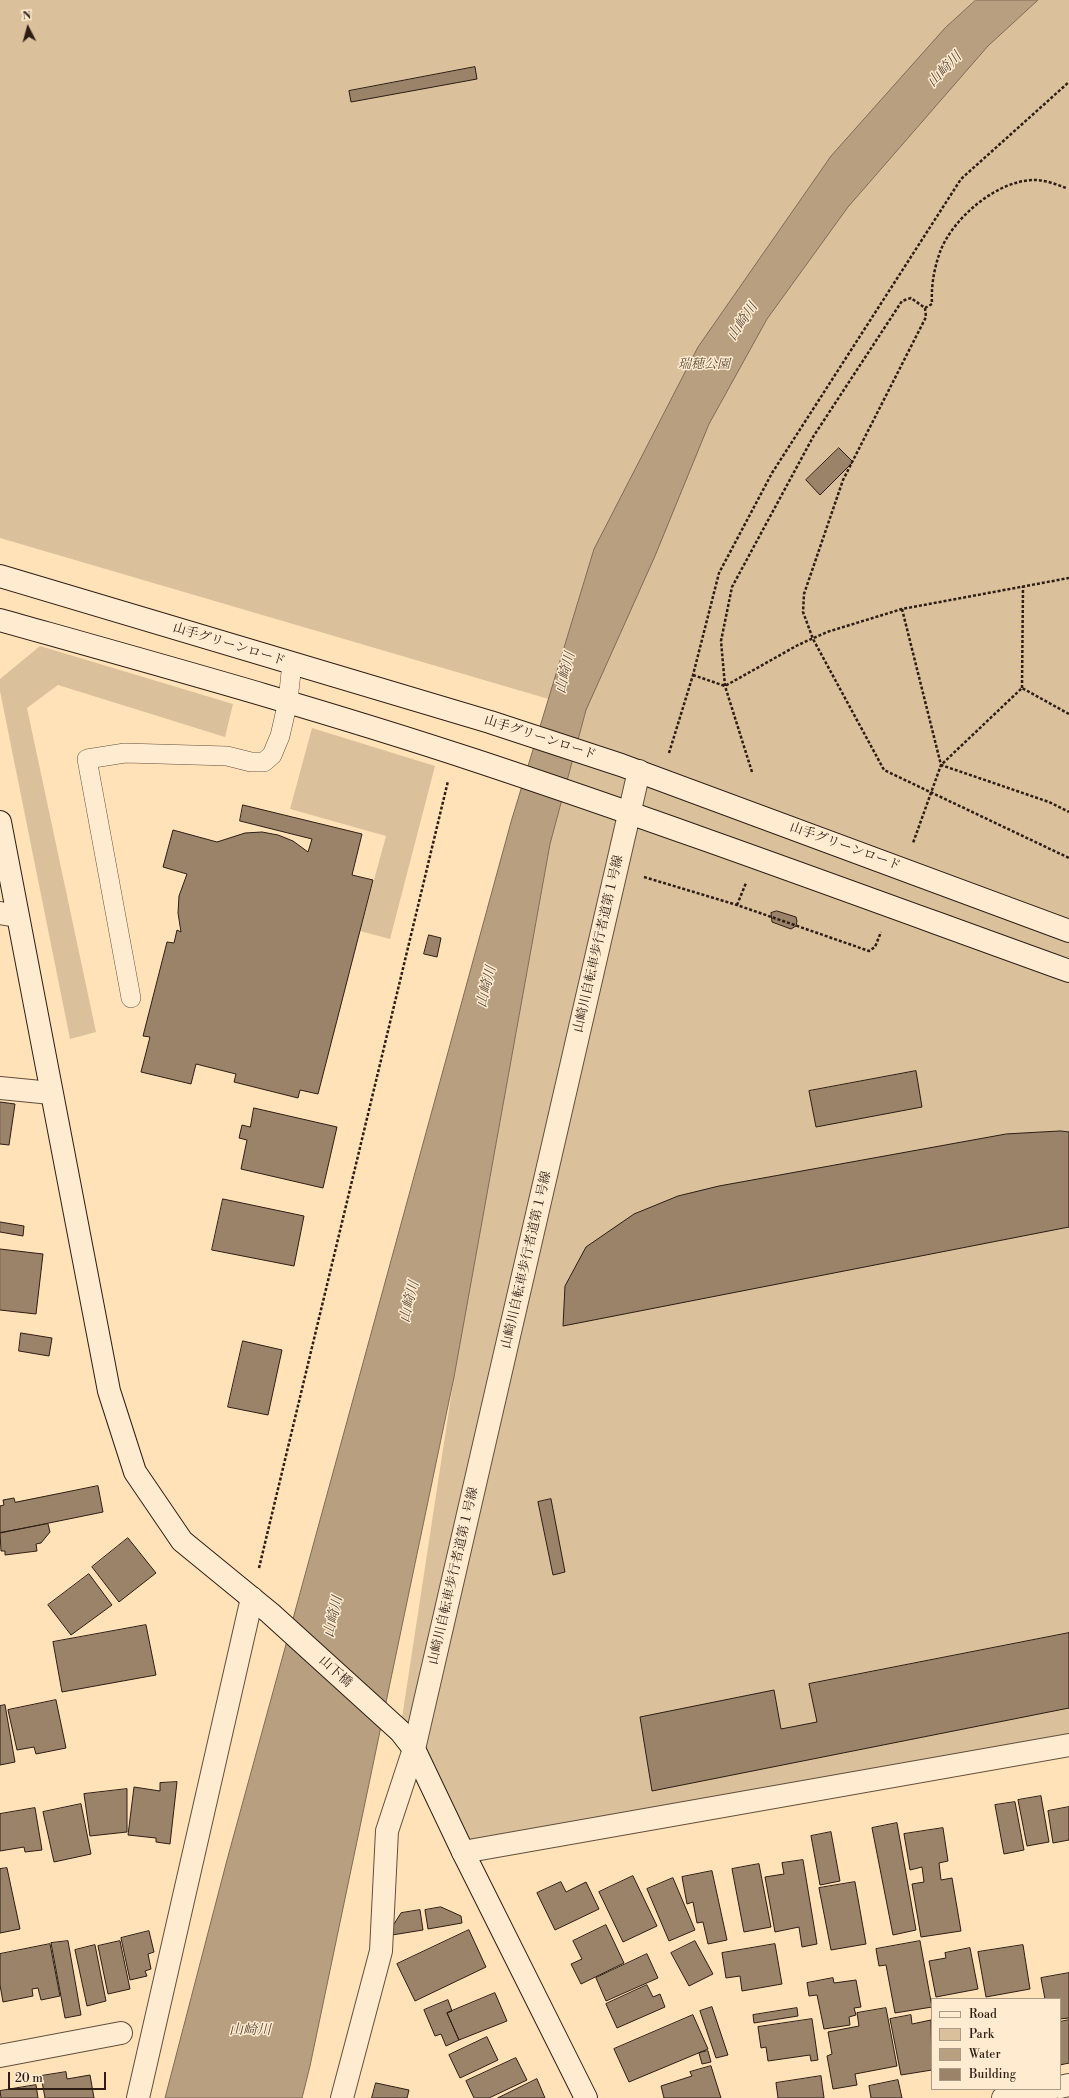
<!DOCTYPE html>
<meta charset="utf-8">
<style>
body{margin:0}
#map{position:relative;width:1069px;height:2098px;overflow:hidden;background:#ffe2b7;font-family:"Libre Bodoni",serif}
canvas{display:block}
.legend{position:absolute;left:931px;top:1998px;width:130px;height:92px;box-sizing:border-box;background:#ffecd0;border:1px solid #ab9985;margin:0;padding:5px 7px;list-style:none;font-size:12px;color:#2d1d14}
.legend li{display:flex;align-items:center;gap:8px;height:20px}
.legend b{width:20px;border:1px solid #ab9985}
.north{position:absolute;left:8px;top:8px;width:40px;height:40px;-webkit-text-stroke:3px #ffecd0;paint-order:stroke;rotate:354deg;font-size:11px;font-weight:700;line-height:16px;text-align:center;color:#2d1d14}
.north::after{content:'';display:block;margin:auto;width:14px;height:18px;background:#2d1d14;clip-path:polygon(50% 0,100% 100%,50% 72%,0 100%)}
.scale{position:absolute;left:8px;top:2072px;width:98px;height:18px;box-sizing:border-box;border:2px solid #2d1d14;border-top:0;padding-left:5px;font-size:12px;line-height:14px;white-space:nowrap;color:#2d1d14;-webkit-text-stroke:3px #ffecd0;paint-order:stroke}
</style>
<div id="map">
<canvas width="1069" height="2098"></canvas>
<ul class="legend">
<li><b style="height:5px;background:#ffecd0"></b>Road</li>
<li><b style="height:11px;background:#dbc19b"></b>Park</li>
<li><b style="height:11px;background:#b89f80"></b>Water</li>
<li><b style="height:11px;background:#9a8369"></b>Building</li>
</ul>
<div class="north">N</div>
<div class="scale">20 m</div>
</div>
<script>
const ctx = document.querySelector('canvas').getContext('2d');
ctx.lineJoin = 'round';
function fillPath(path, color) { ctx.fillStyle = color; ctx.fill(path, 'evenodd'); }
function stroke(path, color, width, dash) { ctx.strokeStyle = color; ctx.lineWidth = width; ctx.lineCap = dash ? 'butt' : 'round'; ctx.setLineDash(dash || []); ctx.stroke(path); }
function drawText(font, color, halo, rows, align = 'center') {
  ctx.font = font + ' "Libre Bodoni","Noto Serif JP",serif'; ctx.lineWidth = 3; ctx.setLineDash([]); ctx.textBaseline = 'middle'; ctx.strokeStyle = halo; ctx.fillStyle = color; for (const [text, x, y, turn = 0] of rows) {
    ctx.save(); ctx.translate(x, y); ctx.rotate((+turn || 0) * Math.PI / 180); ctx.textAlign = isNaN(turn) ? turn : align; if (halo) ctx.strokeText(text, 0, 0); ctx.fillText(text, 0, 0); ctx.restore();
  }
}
const green = new Path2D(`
 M0 0H1069V1745L463 1852 400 1731 454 1377 550 844 586 710 0 538Z
 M40 646 233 704 225 737 58 685 27 708 96 1032 70 1039 0 691V679Z
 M312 728 435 766 390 939 360 931 386 836 290 809Z`);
const water = new Path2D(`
 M976 0H1038L988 46 848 207 767 319 709 424 655 556 586 710 550 844 454 1377 310 2066 302 2098H165L227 1860 511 822 594 549 698 347 831 156 945 28Z`);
const building = new Path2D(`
 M475 67 477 79 351 102 349 91Z
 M839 448 853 462 820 495 806 480Z
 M243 805 362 834 352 875 373 880 318 1094 300 1090 298 1098 234 1082 236 1074 196 1064 191 1084 141 1072 150 1037 143 1036 167 942 174 943 177 930 181 932 178 913 179 896 187 874 163 867 173 830 217 842 245 833 262 832 278 835 293 841 308 852 312 839 240 821Z
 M777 911 796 917 797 921 796 926 791 929 772 922 771 913Z
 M429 935 441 938 437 957 424 954Z
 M916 1071 922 1107 816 1127 809 1091Z
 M0 1102 15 1104 9 1145 0 1144Z
 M254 1108 337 1127 323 1188 241 1169 247 1140 239 1138 242 1125 250 1127Z
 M1061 1131 1069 1132V1227L563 1326 565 1286 586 1247 634 1214 678 1196 719 1186 1006 1134Z
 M223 1199 304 1216 294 1266 212 1250Z
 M0 1222 24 1226 23 1236 0 1232Z
 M0 1249 43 1254 36 1314 0 1310Z
 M21 1333 52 1338 49 1356 19 1351Z
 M243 1341 282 1350 268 1415 228 1407Z
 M98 1486 103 1512 0 1533V1506L4 1505 3 1500 14 1498 15 1502Z
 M551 1499 565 1572 553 1575 538 1502Z
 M48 1524 50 1532 41 1543 36 1544 37 1551 5 1555V1551H1L0 1533Z
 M128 1538 156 1573 119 1602 92 1567Z
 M89 1574 112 1605 71 1635 48 1605Z
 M146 1625 156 1675 62 1692 53 1642Z
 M1069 1633V1708L652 1791 640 1717 774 1690 781 1729 817 1722 809 1684Z
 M56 1700 66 1748 36 1754 34 1747 17 1750 8 1710Z
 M5 1705 15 1762 0 1765V1706Z
 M177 1782 170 1844 156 1842V1838L128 1835 134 1787 160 1791V1783Z
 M127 1789V1832L90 1836 84 1794Z
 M1041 1796 1049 1842 1027 1846 1018 1800Z
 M1015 1802 1024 1850 1004 1854 995 1805Z
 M81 1804 91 1854 54 1862 43 1812Z
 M1069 1807V1840L1053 1843 1048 1811Z
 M35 1808 42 1850 25 1852 24 1847 0 1851V1814Z
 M897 1823 916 1930 893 1935 872 1828Z
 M943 1828 948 1861 939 1863 941 1880 952 1878 961 1931 921 1937 912 1884 924 1882 922 1867 910 1870 904 1834Z
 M831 1832 840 1881 820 1885 811 1836Z
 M803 1860 817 1944 802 1947 799 1927 775 1932 765 1877 784 1874 782 1863Z
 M759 1864 771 1927 744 1932 732 1869Z
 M7 1868 20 1929 0 1933V1869Z
 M712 1871 727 1940 708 1944 703 1922 697 1923 693 1902 687 1904 682 1877Z
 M633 1876 657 1926 623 1942 599 1892Z
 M673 1878 695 1930 669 1941 647 1889Z
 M561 1882 566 1892 586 1882 599 1909 555 1930 537 1893Z
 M855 1882 866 1944 831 1950 819 1888Z
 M441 1907 461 1916 462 1923 428 1929 425 1910Z
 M420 1910 423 1930 392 1935V1927L401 1913Z
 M606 1925 624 1963 581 1984 571 1964 582 1959 573 1941Z
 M469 1930 486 1967 415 2001 397 1964Z
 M149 1931 154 1952 148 1954 151 1969 145 1971 147 1976 130 1980 121 1938Z
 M68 1941 81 2015 65 2018 51 1943Z
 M120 1941 130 1989 108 1994 98 1946Z
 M695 1941 713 1974 689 1986 671 1953Z
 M920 1941 932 2007 895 2013 886 1965 879 1966 876 1949Z
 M50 1944 60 1996 41 2000 38 1988 32 1989 33 1996 3 2002 0 1985V1954Z
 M775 1944 782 1984 742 1991 740 1976 726 1978 722 1953Z
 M95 1945 106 2001 87 2006 75 1950Z
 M1023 1945 1030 1989 986 1997 978 1952Z
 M970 1948 978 1989 936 1997 929 1961 946 1958 945 1953Z
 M647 1954 658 1978 606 2001 596 1978Z
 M1069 1973V2018L1060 2019V1999H1045L1041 1978Z
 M833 1978 834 1983 856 1980 861 2007 854 2008 856 2015 849 2017 850 2025 824 2029 817 1995 809 1996 807 1983Z
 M647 1985 653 1997 660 1994 665 2007 617 2028 606 2004Z
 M495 1993 507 2021 459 2040 447 2013Z
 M448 2000 452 2011 447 2013 459 2040 446 2046 441 2034 435 2036 424 2010Z
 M712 2007 728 2055 716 2058 700 2011Z
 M797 2008 798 2016 754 2023 753 2015Z
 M886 2008 897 2066 855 2074 857 2085 833 2089 827 2056 832 2054 828 2032 859 2026 857 2013Z
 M693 2015 708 2049 629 2082 614 2049Z
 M911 2015 912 2024 931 2020 932 2070 901 2075 890 2019Z
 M812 2019 818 2060 811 2061 810 2055 768 2061 766 2047 761 2048 758 2027Z
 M1069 2020V2063L1060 2065V2022Z
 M487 2037 498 2060 460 2078 449 2055Z
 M708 2051 711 2062 702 2064 699 2053Z
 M516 2058 527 2080 489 2098H474L466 2081Z
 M711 2066 721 2098H664L661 2086 692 2076 690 2072Z
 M66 2072 67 2079 90 2075 94 2098H45L41 2076Z
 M821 2076 824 2098H778L776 2083Z
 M537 2079 545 2098H498Z
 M898 2080 902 2098H871L869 2086Z
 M376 2083 409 2090 407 2098H372Z
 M36 2085 38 2098H1L0 2091Z`);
const path = new Path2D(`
 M925 308 932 304C931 286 934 269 940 252 952 219 997 180 1034 180 1045 180 1056 184 1066 188
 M902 609 941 765 913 843
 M693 675 725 686 798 645 827 632 902 609 1069 578
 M1022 688 1023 586
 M1069 714 1022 688 941 765 1049 802 1069 812
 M669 753 693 675 719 573 772 473 961 179 1069 82
 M752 772 725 686 721 641 732 587 813 437 902 301 911 298 925 308 926 317 843 480 804 594 803 612 813 639 884 770 1069 858
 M644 877 737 905 869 951 875 947 881 932
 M737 905 746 883
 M259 1568 448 781`);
const lane = new Path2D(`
 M131 998 87 759 125 753 227 756 251 762H264L272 755 280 736 288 701 292 663`);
const street = new Path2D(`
 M0 913 17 916
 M0 1088 51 1093
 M463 1852 1069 1745
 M0 2056 121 2033
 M1060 2087 1069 2085
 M138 2098 252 1598
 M342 2098 381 1951 387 1831 414 1749 639 771
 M1003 2098 1050 2089`);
const secondary = new Path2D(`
 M0 576 490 722 621 765 1069 931
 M0 620C160 665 320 709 477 761 676 827 872 900 1069 971
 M0 822 109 1391 135 1472 182 1541 270 1613 400 1731 414 1749 463 1852 586 2098`);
const parkNames = [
 ["瑞穂公園",704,365]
];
const streetNames = [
 ["山手グリーンロード",229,645,17],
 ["山手グリーンロード",540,738,18],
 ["山手グリーンロード",845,847,20],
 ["山崎川自転車歩行者道第１号線",599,944,-77],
 ["山崎川自転車歩行者道第１号線",527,1260,-77],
 ["山崎川自転車歩行者道第１号線",454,1576,-77],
 ["山下橋",335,1672,42]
];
const waterNames = [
 ["山崎川",945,70,-46],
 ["山崎川",743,322,-56],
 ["山崎川",566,673,-76],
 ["山崎川",487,987,-76],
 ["山崎川",410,1302,-76],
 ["山崎川",334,1617,-77],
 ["山崎川",250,2031]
];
fillPath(green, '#dbc19b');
fillPath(water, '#b89f80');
stroke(water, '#806b55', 1);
fillPath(building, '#9a8369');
stroke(building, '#2d1d14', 1);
stroke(lane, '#624e3d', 20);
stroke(street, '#624e3d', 24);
stroke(secondary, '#2d1d14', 24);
stroke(path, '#2d1d14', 2.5, [3, 2]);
stroke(lane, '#ffecd0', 19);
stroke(street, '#ffecd0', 22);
stroke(secondary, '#ffecd0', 22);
drawText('italic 13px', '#614e3c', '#ffecd0', parkNames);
drawText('13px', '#2d1d14', '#ffecd0', streetNames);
drawText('italic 14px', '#5e4a3a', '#ffecd0', waterNames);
</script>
